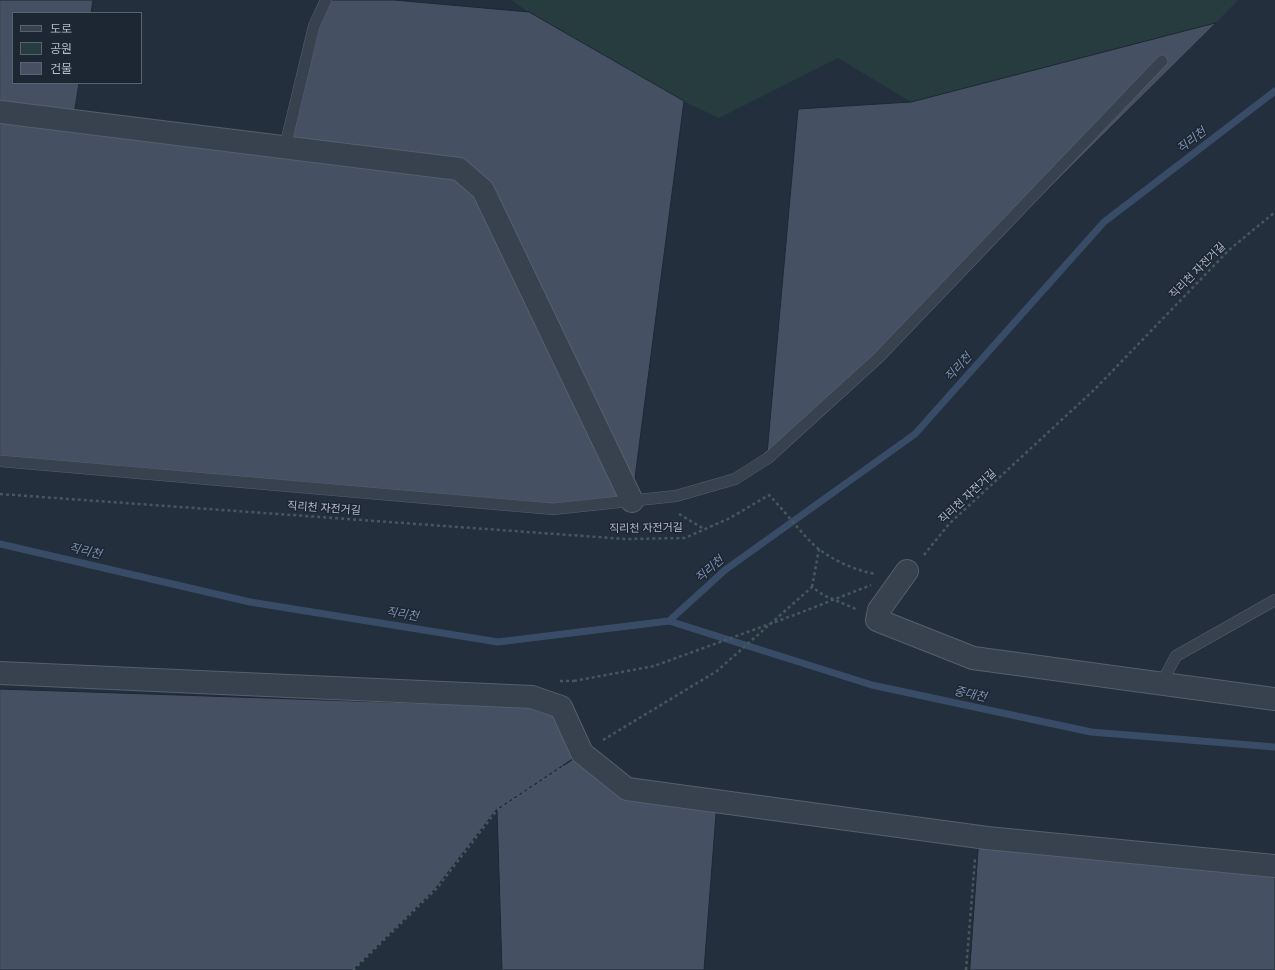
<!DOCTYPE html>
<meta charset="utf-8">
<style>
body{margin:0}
#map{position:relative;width:1275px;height:970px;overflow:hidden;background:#242f3e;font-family:"Nunito Sans","Noto Sans KR",sans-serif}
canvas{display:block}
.legend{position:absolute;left:12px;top:12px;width:130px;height:72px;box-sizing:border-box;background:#1d2633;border:1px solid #59626f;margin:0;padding:5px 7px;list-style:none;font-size:12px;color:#b4bcc9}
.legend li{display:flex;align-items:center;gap:8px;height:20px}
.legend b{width:20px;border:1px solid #59626f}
</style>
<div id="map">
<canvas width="1275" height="970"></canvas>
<ul class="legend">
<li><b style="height:5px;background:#38414e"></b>도로</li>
<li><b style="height:11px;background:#263c3f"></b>공원</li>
<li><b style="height:11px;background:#455162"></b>건물</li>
</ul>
</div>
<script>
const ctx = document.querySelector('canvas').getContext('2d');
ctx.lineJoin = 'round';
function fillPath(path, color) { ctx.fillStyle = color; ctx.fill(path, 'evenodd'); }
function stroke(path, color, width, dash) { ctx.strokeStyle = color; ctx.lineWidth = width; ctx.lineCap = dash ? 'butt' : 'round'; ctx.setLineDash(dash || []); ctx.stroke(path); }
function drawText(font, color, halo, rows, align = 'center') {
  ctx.font = font + ' "Nunito Sans","Noto Sans KR",sans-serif'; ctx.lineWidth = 3; ctx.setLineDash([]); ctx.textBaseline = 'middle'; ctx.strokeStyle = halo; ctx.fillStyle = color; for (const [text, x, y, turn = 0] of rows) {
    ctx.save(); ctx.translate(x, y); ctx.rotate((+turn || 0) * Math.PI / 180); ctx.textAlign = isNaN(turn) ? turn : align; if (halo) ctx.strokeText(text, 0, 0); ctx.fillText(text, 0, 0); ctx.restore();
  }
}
const green = new Path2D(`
 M511 0H1238L1216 23 911 102 838 58 719 118 607 65Z`);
const stream = new Path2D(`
 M0 544 250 602 498 642 669 621 725 570 915 434 1104 222 1275 91
 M669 621 872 685 1091 732 1275 747`);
const building = new Path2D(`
 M0 0H93L91 13H13V83H79L73 121 0 112Z
 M327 0H394L529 12 684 101 632 501 483 190 459 169 285 147Z
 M1216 23 878 358 767 454 798 109 911 102Z
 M0 112 459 169 483 190 632 501 553 509 0 461Z
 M0 689 560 708 581 754 496 810 435 889 353 970H0Z
 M582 753 627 789 717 801 704 970H502L497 810Z
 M979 840 1275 874V970H970Z`);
const path = new Path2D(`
 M0 494 625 539 685 538 730 518 769 495C785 511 798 530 815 546 830 559 856 571 876 574
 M679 514 704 529
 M924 555 949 524 1095 389 1229 250 1275 212
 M812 587 819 549
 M560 681H574
 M603 740 717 671 812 587 823 595 856 609
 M353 970 437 888 497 810 563 766
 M966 970 975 859`);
const lane = new Path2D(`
 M285 147 314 26 326 0
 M0 461 553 509 676 496 735 479 768 458 878 358 1162 61
 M1161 684 1176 656 1275 600`);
const street = new Path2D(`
 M0 112 459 169 483 190 632 501
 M907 571 879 610 877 620 973 658 1275 699
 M0 673 532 697 561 707 582 753 627 789 987 838 1275 866`);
const pathBridge = new Path2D(`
 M574 681 654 666 797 614 871 585`);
const streetNames = [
 ["직리천 자전거길",1198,271,-45],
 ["직리천 자전거길",968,497,-43],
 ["직리천 자전거길",324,509,4],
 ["직리천 자전거길",646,529,-1]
];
const waterNames = [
 ["직리천",1192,141,-38],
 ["직리천",959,368,-48],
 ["직리천",85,552,13],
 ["직리천",710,570,-41],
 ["직리천",402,615,9],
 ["중대천",970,695,12]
];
fillPath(green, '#263c3f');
stroke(stream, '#394c67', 7);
fillPath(building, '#455162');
stroke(building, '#1f2835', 1);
stroke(lane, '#565f6c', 12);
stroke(street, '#565f6c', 24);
stroke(path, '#44595c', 2.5, [3, 3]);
stroke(lane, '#38414e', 11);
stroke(street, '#38414e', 22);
stroke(pathBridge, '#44595c', 2.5, [3, 3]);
drawText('11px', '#b4bcc9', '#1d2633', streetNames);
drawText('italic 12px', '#7c92b1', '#1d2633', waterNames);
</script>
